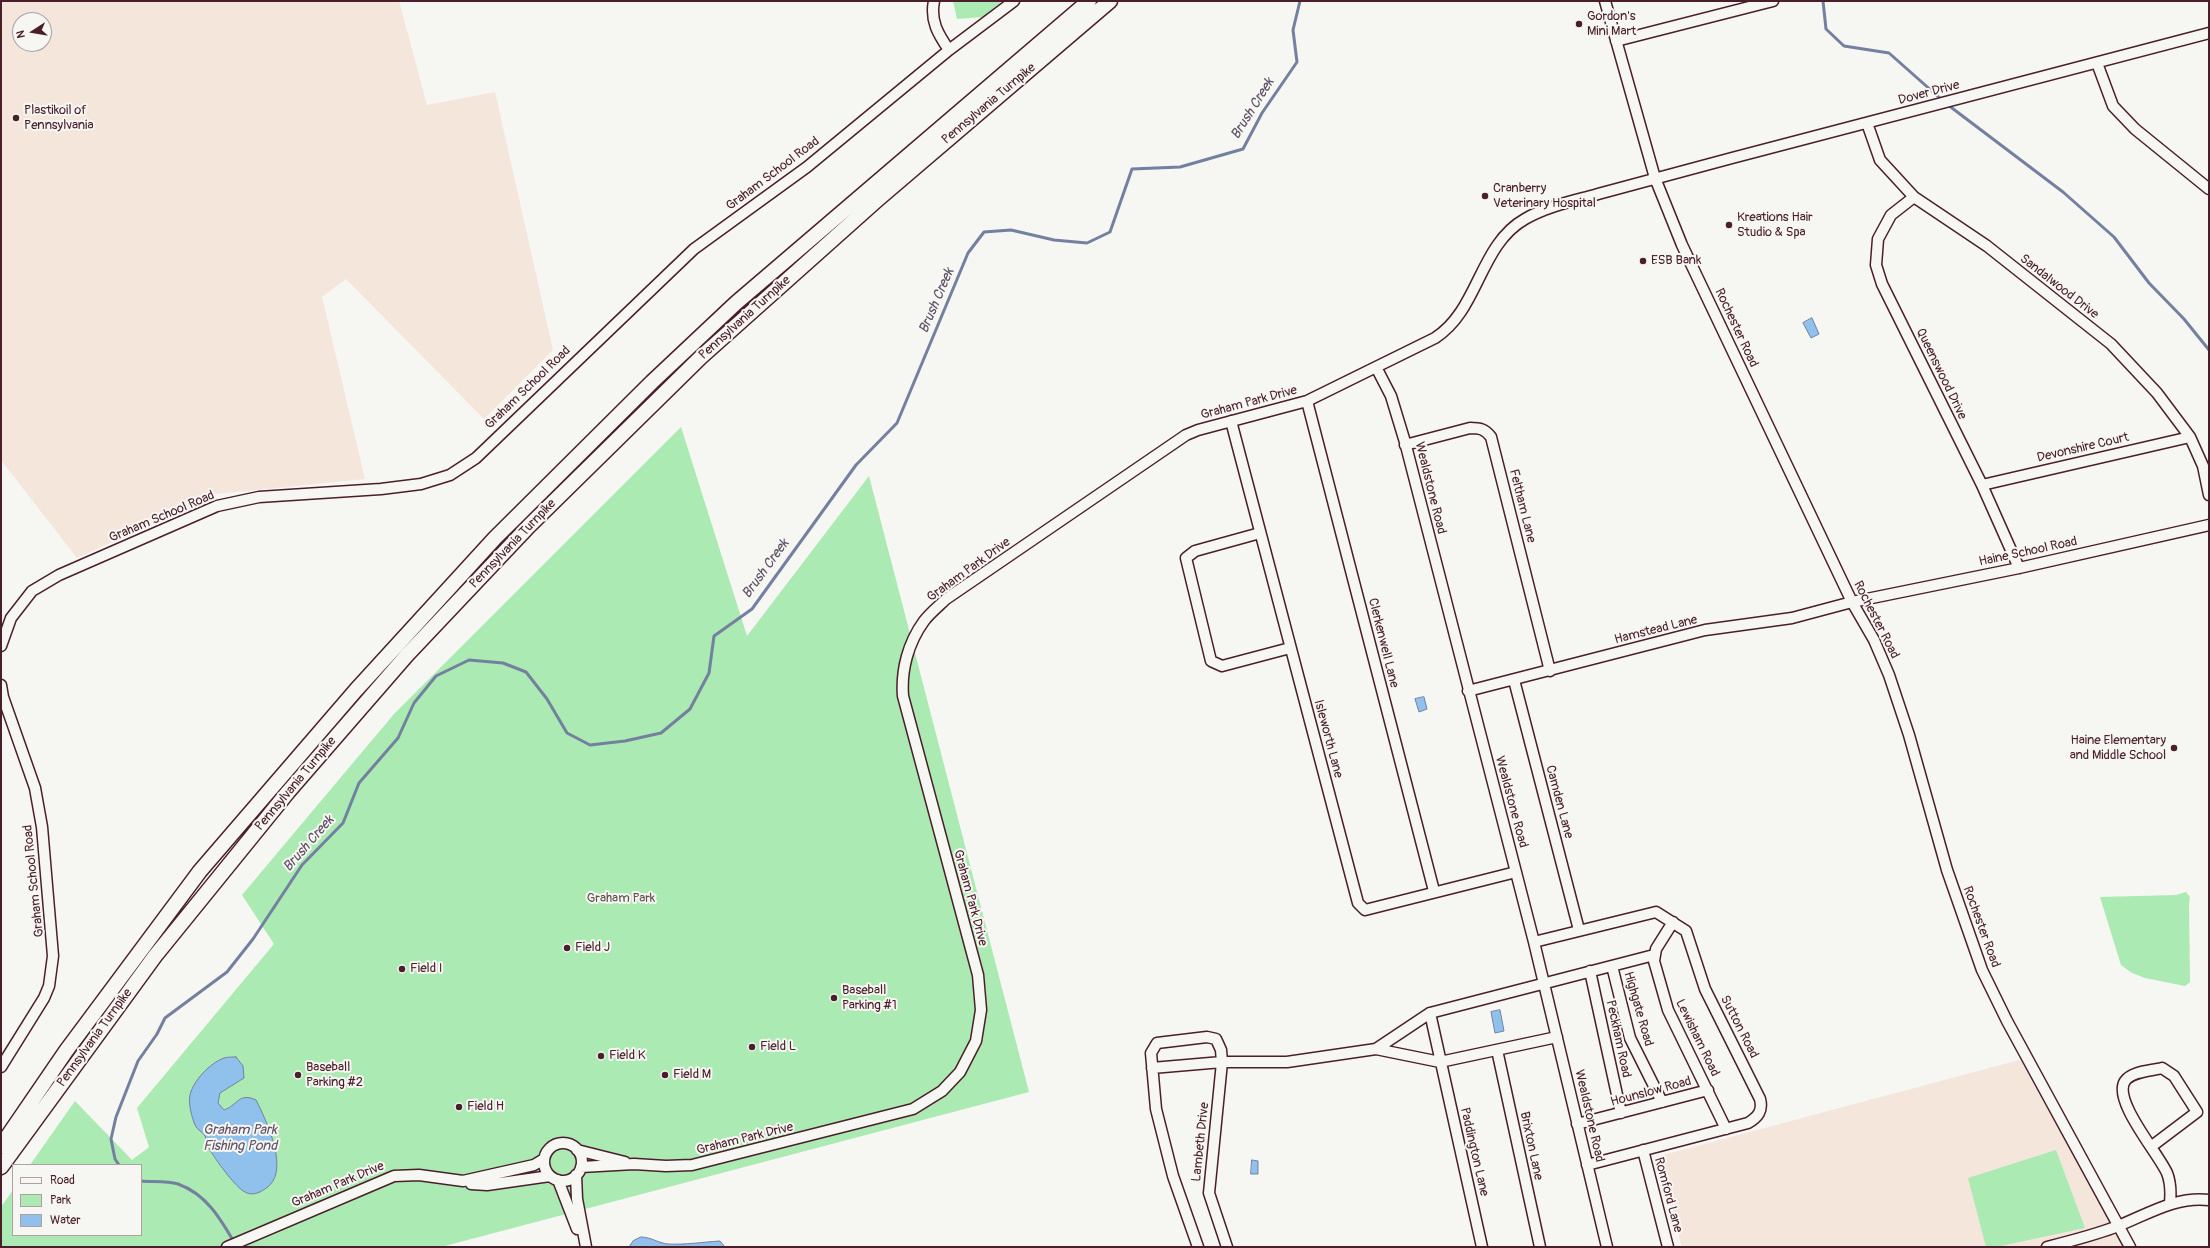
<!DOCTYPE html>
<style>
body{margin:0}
#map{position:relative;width:2210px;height:1248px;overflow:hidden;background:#f6f6f2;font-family:Pangolin,sans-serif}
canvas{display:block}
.frame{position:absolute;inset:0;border:2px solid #4a1f2b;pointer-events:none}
.legend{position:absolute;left:12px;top:1164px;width:130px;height:72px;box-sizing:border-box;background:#f6f6f2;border:1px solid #b1a0a2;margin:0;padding:5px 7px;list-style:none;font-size:12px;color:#4a1f2b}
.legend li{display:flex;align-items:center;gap:8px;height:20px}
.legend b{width:20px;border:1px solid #b1a0a2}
.north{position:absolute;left:12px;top:12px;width:40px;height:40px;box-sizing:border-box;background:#f6f6f2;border:1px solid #b1a0a2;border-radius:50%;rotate:258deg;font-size:11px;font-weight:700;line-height:16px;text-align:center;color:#4a1f2b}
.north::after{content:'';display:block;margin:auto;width:14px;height:18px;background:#4a1f2b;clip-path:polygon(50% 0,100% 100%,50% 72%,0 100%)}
</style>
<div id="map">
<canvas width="2210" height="1248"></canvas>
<div class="frame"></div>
<ul class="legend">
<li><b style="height:5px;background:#f6f6f2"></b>Road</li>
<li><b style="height:11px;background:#abeab2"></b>Park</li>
<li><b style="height:11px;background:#90c1ec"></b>Water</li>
</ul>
<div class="north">N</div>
</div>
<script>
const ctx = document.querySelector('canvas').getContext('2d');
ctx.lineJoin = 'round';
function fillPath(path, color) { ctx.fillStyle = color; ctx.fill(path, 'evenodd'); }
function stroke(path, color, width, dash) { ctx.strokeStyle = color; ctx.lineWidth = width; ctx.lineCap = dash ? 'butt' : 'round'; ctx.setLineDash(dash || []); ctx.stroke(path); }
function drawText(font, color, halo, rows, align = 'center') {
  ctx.font = font + ' Pangolin,sans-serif'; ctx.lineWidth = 4; ctx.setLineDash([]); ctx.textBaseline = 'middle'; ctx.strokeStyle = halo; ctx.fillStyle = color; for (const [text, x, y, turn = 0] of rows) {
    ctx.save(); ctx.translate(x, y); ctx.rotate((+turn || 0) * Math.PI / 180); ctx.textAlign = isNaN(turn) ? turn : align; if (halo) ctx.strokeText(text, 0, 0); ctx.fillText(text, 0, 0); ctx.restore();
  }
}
const built = new Path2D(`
 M1 1H399L427 105 495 92 553 350 484 419 346 279 322 297 365 479 216 494 77 558 1 460ZM20 20H44V44H20Z
 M2027 1058 2132 1247H1682L1656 1157Z`);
const green = new Path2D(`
 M953 1H1002L983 17 957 19Z
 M681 427 747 636 869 476 1029 1092 441 1247H1V1207L13 1190V1235H141V1165H30L75 1101 132 1160 149 1147 137 1108 274 944 242 895 394 714Z
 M2186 892 2190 897 2189 904 2190 982 2185 986 2145 978 2132 973 2121 965 2100 897 2176 895Z
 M2056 1150 2085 1228 1996 1247H1986L1968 1178Z`);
const water = new Path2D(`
 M1812 318 1819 334 1811 338 1803 323Z
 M1424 697 1427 709 1419 712 1415 699Z
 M1500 1010 1504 1031 1495 1033 1491 1012Z
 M236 1057 243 1066 244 1078 220 1093 218 1103 224 1110C238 1105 239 1092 256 1100 266 1120 292 1173 265 1189 259 1193 252 1196 245 1192 236 1188 214 1158 209 1148 207 1144 207 1140 205 1136 203 1132 197 1130 195 1125 192 1118 188 1103 190 1095 193 1081 210 1063 224 1058 227 1057 232 1057 236 1057Z
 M1252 1160 1258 1161V1174H1251Z
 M641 1237C651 1237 658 1243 668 1244 685 1245 703 1242 720 1241L725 1247H629L633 1241Z`);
const stream = new Path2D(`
 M1823 1 1826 29 1844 46 1889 53 1942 100
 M1948 105 2063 192 2114 237 2149 283 2184 319 2209 350
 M119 1165 115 1159 111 1139 116 1117 138 1061 157 1034 165 1018 227 972 253 939 302 865 343 823 359 783 398 738 414 703 436 676 469 660 503 663 526 672 547 699 567 733 590 745 625 741 661 733 690 709 709 673 714 636 752 609 856 465 897 423 968 253 984 232 1011 230 1054 240 1087 243 1110 232 1132 169 1180 167 1243 149 1262 113 1297 62 1293 30 1300 1
 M141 1181C152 1182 167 1181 178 1184 206 1194 220 1218 234 1242`);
const minor = new Path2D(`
 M934 1C930 21 938 34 949 50
 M1605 1 1655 178 1682 245 1852 602 1874 640 1889 675 1909 735 1947 870 1982 970 2007 1021 2130 1247
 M1616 41 1773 1
 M2097 63 2113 106 2135 129 2209 189
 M1867 123 1880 160 1914 197 1987 246 2111 344 2157 393 2190 437 2203 466 2209 495
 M1914 197 1891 215 1878 239 1876 265 1882 284 1982 485 2019 568
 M1376 367 1391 396 1405 442 1534 942 1607 1247
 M1307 401 1434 891
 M1231 421 1358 903 1365 910 1516 872
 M1405 445 1470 428C1480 428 1485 429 1491 437L1550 671
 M1982 485 2190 437
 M1260 533 1195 551 1186 558 1211 661 1222 666 1290 648
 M1 646 11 618 32 591 59 575 217 506 259 497 381 489 421 484 450 475 476 458 694 249 807 167 949 50 1014 1
 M1514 680 1579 930
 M1 685 3 697 35 788 42 827 53 956 49 986 44 998 1 1067
 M1468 691 1705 630 1792 618 1852 602 2019 568 2209 525
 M1673 922 1656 949 1654 961 1668 1010 1726 1129
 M1534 942 1656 912 1686 931 1705 989 1760 1099C1763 1111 1758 1117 1748 1123L1587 1165
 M1612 966 1630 1038 1662 1102
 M1590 971 1621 1113
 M1430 1013 1482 1247
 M1376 1049 1440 1062 1557 1037
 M1497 1050 1540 1247
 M1152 1068 1222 1062H1287L1376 1049 1430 1013 1654 955
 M1577 1124 1708 1090
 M544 1162a19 19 0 1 1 38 0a19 19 0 1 1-38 0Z
 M2152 1146 2197 1112 2174 1076 2162 1068C2151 1071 2132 1071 2125 1081 2112 1100 2158 1153 2167 1173 2171 1183 2171 1192 2170 1203
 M577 1150 625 1162
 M1643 1150 1668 1247
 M581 1167 634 1164 666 1166 692 1165 913 1109 942 1091 960 1072 976 1041 981 1010 978 975 903 696C901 670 908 643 924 621 930 613 939 606 946 599L1186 435 1198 430 1307 401 1435 338C1479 310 1479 245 1525 219 1547 206 1574 201 1598 194 1643 182 1687 170 1732 158 1891 117 2050 76 2209 33
 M576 1175 577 1199 586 1247
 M558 1180 577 1229
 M471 1184 487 1185 550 1176
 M227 1247 394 1176 419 1175 463 1181 534 1165 544 1159
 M1198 1247 1173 1176 1156 1109 1151 1053 1157 1043 1207 1037 1216 1039 1221 1050 1222 1062 1209 1193 1227 1247
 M2047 1247C2071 1241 2095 1235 2118 1226 2148 1214 2176 1196 2209 1200`);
const highway = new Path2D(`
 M1 1146 66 1051 200 871 356 690 495 538 652 382 736 303 1089 1
 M1 1167 155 956 288 792 407 655 529 526 701 357 877 200 1110 1`);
const markers = [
 [1579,24,4,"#4a1f2b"],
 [16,118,4,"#4a1f2b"],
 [1485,196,4,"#4a1f2b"],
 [1729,225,4,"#4a1f2b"],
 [1643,261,4,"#4a1f2b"],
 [2174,748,4,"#4a1f2b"],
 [567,948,4,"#4a1f2b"],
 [402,969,4,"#4a1f2b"],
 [834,998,4,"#4a1f2b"],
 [752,1047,4,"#4a1f2b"],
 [601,1056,4,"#4a1f2b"],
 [298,1075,4,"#4a1f2b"],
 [665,1075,4,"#4a1f2b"],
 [459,1107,4,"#4a1f2b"]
];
const poiNames = [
 ["Gordon's",1587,17],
 ["Mini Mart",1587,32],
 ["Plastikoil of",24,111],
 ["Pennsylvania",24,126],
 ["Cranberry",1493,189],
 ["Veterinary Hospital",1493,204],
 ["Kreations Hair",1737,218],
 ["Studio & Spa",1737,233],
 ["ESB Bank",1651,261],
 ["Haine Elementary",2166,741,"right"],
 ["and Middle School",2166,756,"right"],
 ["Field J",575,948],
 ["Field I",410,969],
 ["Baseball",842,991],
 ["Parking #1",842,1006],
 ["Field L",760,1047],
 ["Field K",609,1056],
 ["Baseball",306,1068],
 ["Parking #2",306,1083],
 ["Field M",673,1075],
 ["Field H",467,1107]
];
const streetNames = [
 ["Dover Drive",1929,93,-15],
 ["Pennsylvania Turnpike",989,104,-40],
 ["Graham School Road",773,174,-37],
 ["Sandalwood Drive",2059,287,38],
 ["Pennsylvania Turnpike",745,318,-42],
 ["Rochester Road",1736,328,65],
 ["Queenswood Drive",1941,374,64],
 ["Graham School Road",528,388,-44],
 ["Graham Park Drive",1249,403,-15],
 ["Devonshire Court",2083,448,-13],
 ["Wealdstone Road",1430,488,76],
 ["Feltham Lane",1522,506,76],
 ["Graham School Road",162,517,-23],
 ["Pennsylvania Turnpike",513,544,-46],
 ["Haine School Road",2028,552,-12],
 ["Graham Park Drive",969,570,-36],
 ["Rochester Road",1876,620,63],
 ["Hamstead Lane",1656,630,-14],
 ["Clerkenwell Lane",1383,643,76],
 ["Isleworth Lane",1328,739,75],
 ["Pennsylvania Turnpike",296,784,-50],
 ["Wealdstone Road",1511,802,75],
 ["Camden Lane",1559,802,75],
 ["Graham School Road",34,881,-96],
 ["Graham Park Drive",970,898,75],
 ["Rochester Road",1981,927,70],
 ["Highgate Road",1638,1009,74],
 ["Sutton Road",1739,1027,63],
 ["Pennsylvania Turnpike",95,1038,-54],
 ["Lewisham Road",1697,1038,64],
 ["Peckham Road",1618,1039,78],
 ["Hounslow Road",1651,1092,-15],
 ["Wealdstone Road",1589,1116,77],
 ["Graham Park Drive",745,1139,-14],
 ["Lambeth Drive",1201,1142,-84],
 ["Brixton Lane",1531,1146,78],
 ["Paddington Lane",1474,1152,77],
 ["Graham Park Drive",338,1185,-23],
 ["Romford Lane",1668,1195,75]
];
const parkNames = [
 ["Graham Park",621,899]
];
const waterNames = [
 ["Brush Creek",1253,109,-58],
 ["Brush Creek",937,301,-67],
 ["Brush Creek",766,569,-54],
 ["Brush Creek",309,844,-49],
 ["Graham Park",240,1130],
 ["Fishing Pond",240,1146]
];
fillPath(built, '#f5e6db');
fillPath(green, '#abeab2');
fillPath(water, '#90c1ec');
stroke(water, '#74809f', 1);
stroke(stream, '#74809f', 3);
stroke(minor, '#4a1f2b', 13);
stroke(highway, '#4a1f2b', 17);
stroke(minor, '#f6f6f2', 10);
stroke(highway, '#f6f6f2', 14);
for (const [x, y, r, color] of markers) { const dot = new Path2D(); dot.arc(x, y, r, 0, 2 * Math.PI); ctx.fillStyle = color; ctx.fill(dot); stroke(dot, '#f6f6f2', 1.5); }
drawText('13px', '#4a1f2b', '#f6f6f2', poiNames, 'left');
drawText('13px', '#4a1f2b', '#f6f6f2', streetNames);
drawText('13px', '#62524d', '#f6f6f2', parkNames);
drawText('italic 14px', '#5f5065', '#f6f6f2', waterNames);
</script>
